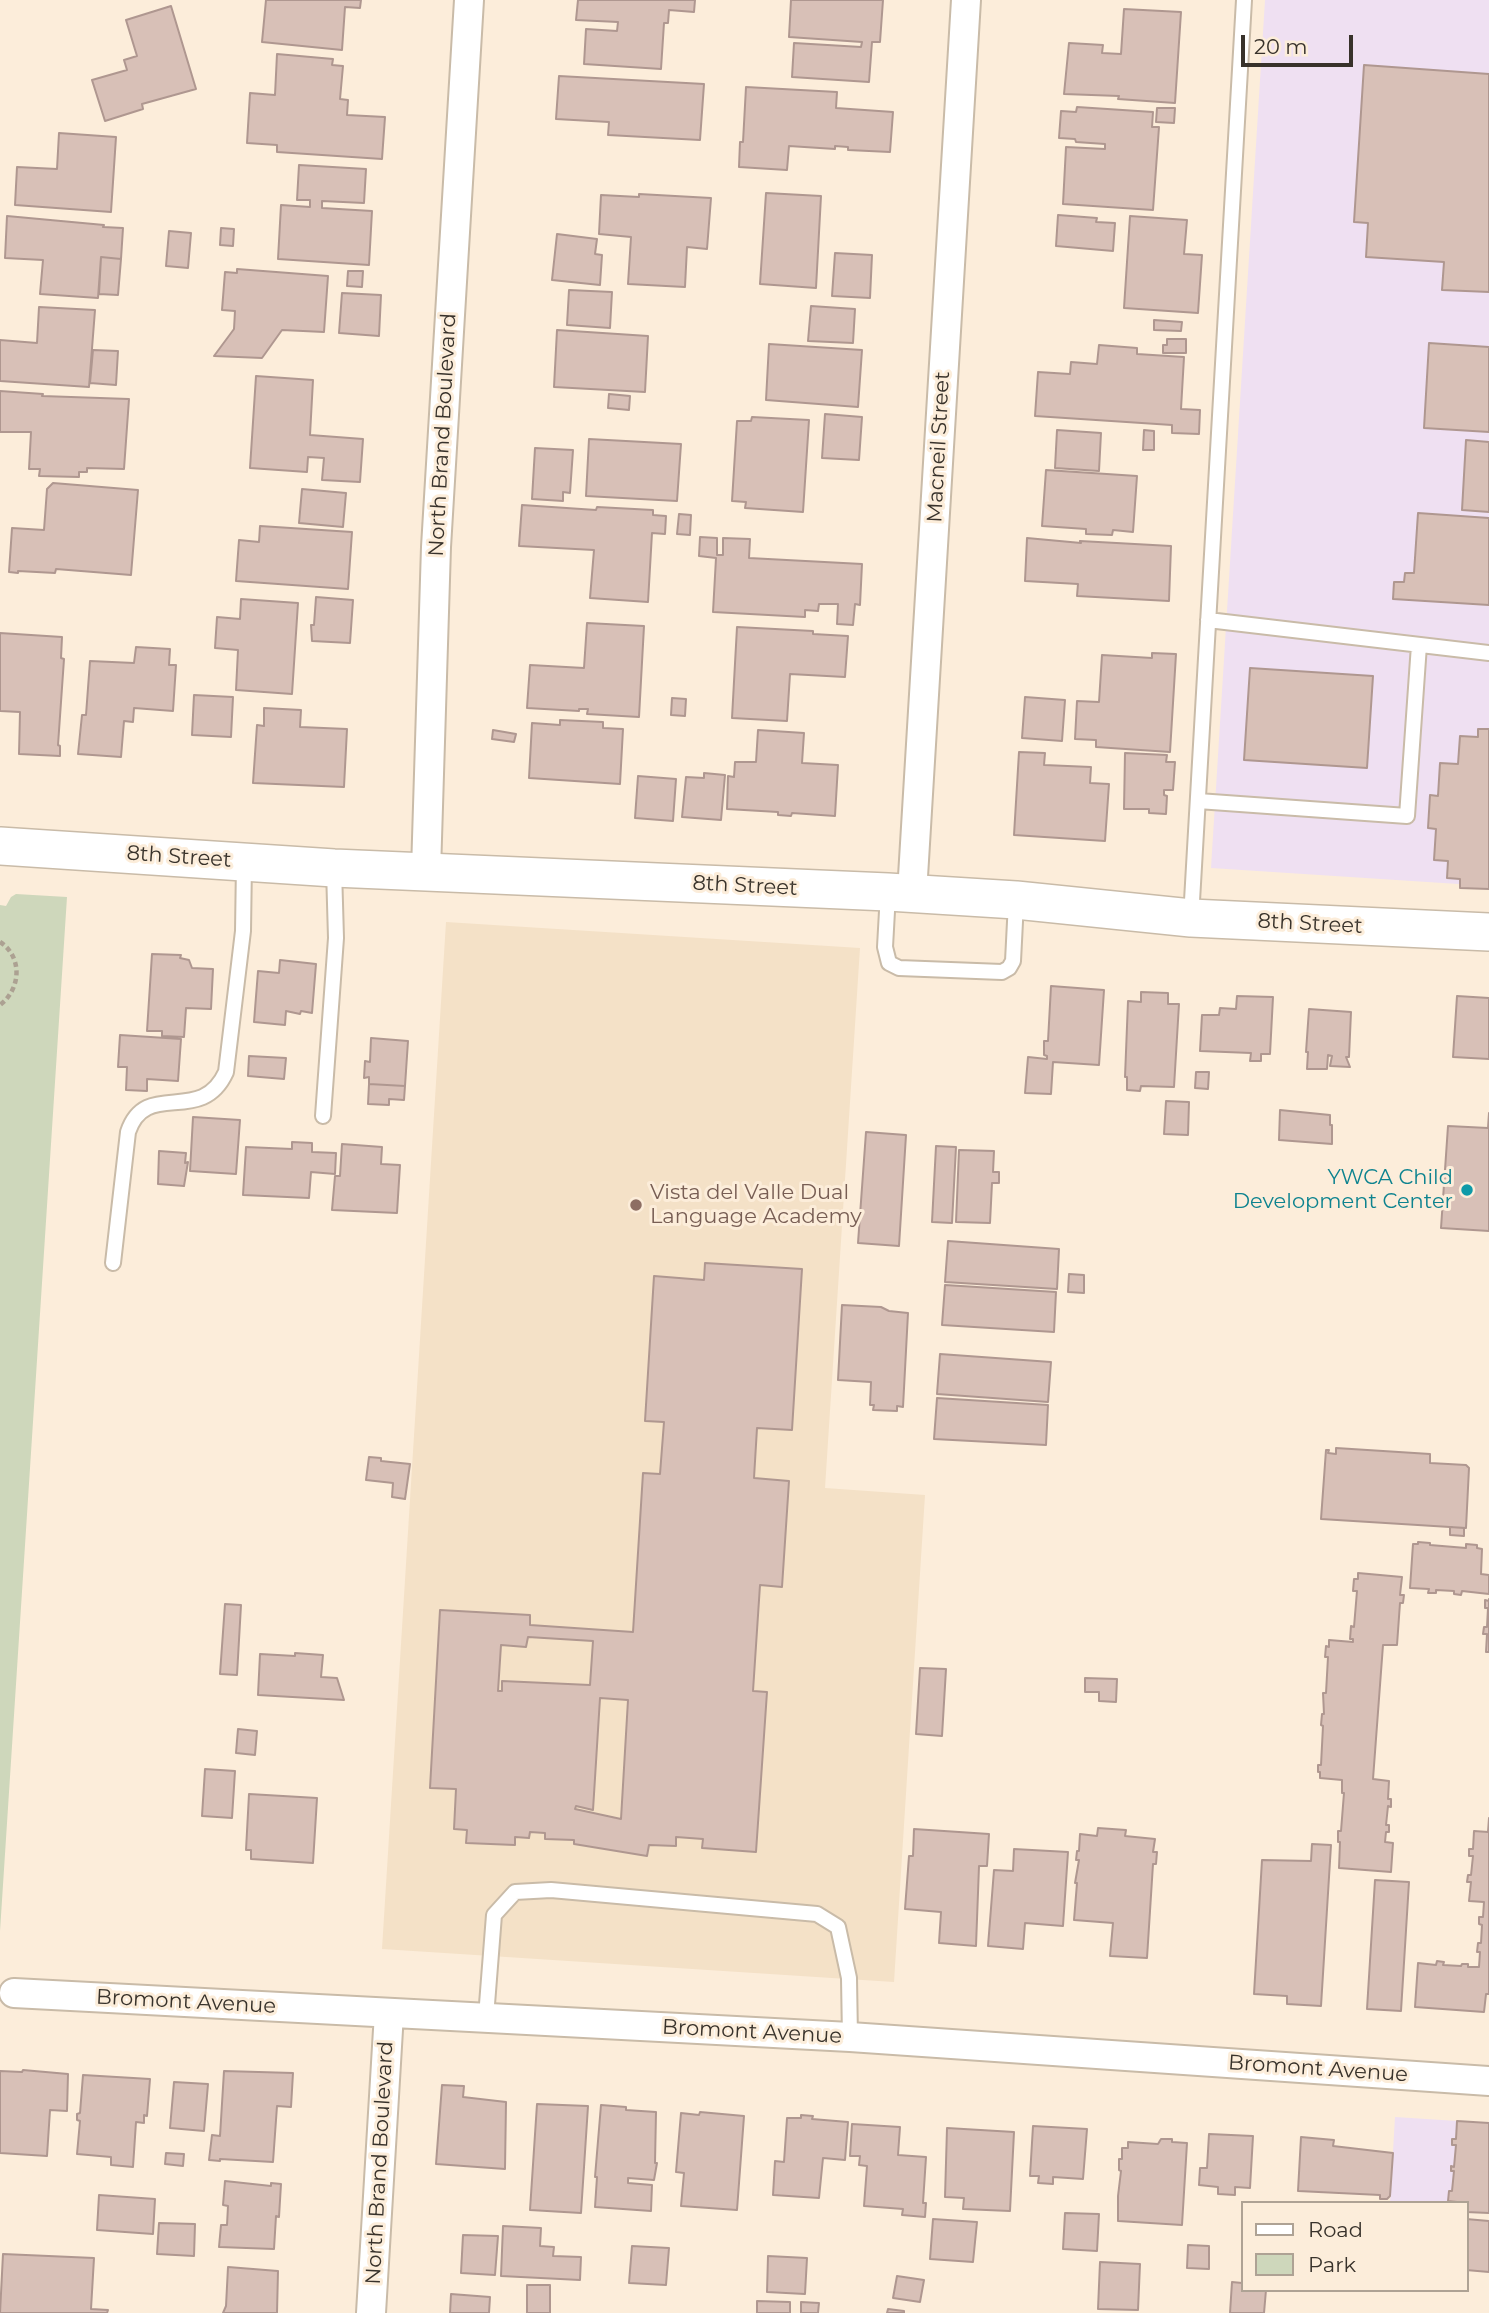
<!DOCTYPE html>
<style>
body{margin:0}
#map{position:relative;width:1489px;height:2313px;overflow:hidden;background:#fcedda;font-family:Montserrat,sans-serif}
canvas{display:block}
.legend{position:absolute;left:1241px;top:2201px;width:228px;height:91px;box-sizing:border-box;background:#fcedda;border:2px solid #aea294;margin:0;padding:9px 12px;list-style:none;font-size:21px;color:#38322b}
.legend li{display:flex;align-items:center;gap:14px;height:35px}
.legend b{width:35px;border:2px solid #aea294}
.scale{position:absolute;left:1241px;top:35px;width:112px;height:32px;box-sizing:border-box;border:4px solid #38322b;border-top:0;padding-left:9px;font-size:21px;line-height:24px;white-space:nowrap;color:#38322b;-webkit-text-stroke:5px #fcedda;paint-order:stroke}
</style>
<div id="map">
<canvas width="1489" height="2313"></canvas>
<ul class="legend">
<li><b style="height:9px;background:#fff"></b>Road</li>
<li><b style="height:19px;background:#ced7bb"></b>Park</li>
</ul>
<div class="scale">20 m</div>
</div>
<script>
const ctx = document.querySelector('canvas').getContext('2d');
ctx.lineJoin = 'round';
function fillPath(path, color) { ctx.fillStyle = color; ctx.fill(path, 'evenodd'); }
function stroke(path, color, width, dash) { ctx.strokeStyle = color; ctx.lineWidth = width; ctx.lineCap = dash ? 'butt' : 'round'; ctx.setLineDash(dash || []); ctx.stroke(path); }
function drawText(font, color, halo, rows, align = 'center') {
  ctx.font = font + ' Montserrat,sans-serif'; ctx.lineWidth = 6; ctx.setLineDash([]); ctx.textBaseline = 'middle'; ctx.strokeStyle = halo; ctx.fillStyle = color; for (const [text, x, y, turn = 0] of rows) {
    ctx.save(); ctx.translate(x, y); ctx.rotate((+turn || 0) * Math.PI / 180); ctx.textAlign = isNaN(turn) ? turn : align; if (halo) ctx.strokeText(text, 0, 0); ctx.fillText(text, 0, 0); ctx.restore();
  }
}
const commercial = new Path2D(`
 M1265 0H1489V886L1211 868Z
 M1395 2117 1489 2123V2213L1466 2212V2203H1390Z`);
const built = new Path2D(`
 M446 922 860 948 825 1488 925 1495 894 1982 382 1949Z`);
const green = new Path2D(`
 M16 894 67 897 0 1931V905L6 906 11 897Z`);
const building = new Path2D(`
 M266 0H361L360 8 345 7 342 50 262 42Z
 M578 0H695L694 12 669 10 668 23H664L661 69 584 64 586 29 617 31 618 22 576 20Z
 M791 0H883L880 42H872L869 82 792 77 794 43 861 47 862 42 789 37Z
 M171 6 196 89 142 104 143 109 105 121 92 80 127 70 124 60 137 56 126 20Z
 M1124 9 1181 12 1175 103 1118 99 1119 96 1064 94 1069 43 1103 45 1102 53 1121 54Z
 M277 54 333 59 332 65 343 66 340 99 348 100 347 115 385 117 382 159 277 152V145L247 143 250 93 275 95Z
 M1364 65 1489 74V292L1442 290 1444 262 1366 257 1368 223 1354 222Z
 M559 76 704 84 700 140 608 135 609 122 556 119Z
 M746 87 837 92 836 108 893 112 890 152 848 150V147L835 146V149L789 146 787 170 739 167 740 142H743Z
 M1077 107 1153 112 1152 127H1159L1153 210 1063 204 1066 147 1105 149V144L1076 142 1075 139 1059 138 1061 111 1076 112Z
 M1157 108H1175L1174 123 1156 122Z
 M59 133 116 137 111 212 15 205 17 167 57 169Z
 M299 165 366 169 364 203 322 201V208L372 211 369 265 278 259 281 205 310 207V200H297Z
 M766 193 821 196 816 288 760 284Z
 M639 194 711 198 707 249 687 247 685 287 628 284 631 237 599 234 601 195 639 197Z
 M1058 215 1097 218 1096 222 1115 223 1113 251 1056 246Z
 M7 216 104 225 103 227 123 228 121 259 101 257 98 298 40 294 43 260 5 258Z
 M1130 216 1187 220 1184 254 1202 255 1198 313 1124 308Z
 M221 228 234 229 233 246 220 245Z
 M169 231 191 233 188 268 166 266Z
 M557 234 597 239 595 254 602 255 600 285 552 280Z
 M835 253 872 255 870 298 832 296Z
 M101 257 121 259 118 295 99 294Z
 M237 269 328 276 324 332 282 330 262 358 214 356 234 329 235 311 222 310 225 272 237 273Z
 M348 271H363L362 287 347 286Z
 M569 290 612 292 610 328 567 325Z
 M342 293 381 295 379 336 339 333Z
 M811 306 855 309 853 343 808 341Z
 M39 307 95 310 89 387 0 381V340L37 343Z
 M1154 320 1182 322 1181 331 1154 330Z
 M557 330 648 336 645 392 554 387Z
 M1167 339H1186V353H1163V345H1167Z
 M1429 343 1489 347V432L1424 428Z
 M769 344 862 350 858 407 766 400Z
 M1099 345 1137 348V354L1184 357 1181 409 1200 410 1199 434 1172 433V425L1035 416 1038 372 1070 374 1071 362 1097 364Z
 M93 350 118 351 116 385 90 383Z
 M256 376 313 380 310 435 363 439 360 482 322 480 324 458 308 457 307 472 250 468Z
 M0 391 43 394 42 396 129 399 124 469 87 468V472H79V477L39 476 40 469H29L31 432H0Z
 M609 394 630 396 629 410 608 408Z
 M825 414 862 417 859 460 822 458Z
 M752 417 809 420 803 512 745 508 746 502 732 501 737 421H751Z
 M1057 430 1101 433 1099 471 1055 468Z
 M1144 430 1154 431V450H1143Z
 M589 439 681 444 677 501 586 496Z
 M1466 440 1489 442V512L1462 510Z
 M535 448 573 450 570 493 563 492V501L532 499Z
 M1046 470 1137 476 1133 532 1113 530 1112 535 1086 534V529L1042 526Z
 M53 483 138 490 131 575 56 569 55 573 18 571V573L9 572 12 528 44 530 47 489Z
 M302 489 346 493 343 527 299 523Z
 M522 505 596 510 597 507 653 510V515L666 516 665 534 652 533 648 602 590 598 594 550 519 546Z
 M1418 513 1489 518V605L1393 599 1394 582H1404L1405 573H1414Z
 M679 514 691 515 690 535 677 534Z
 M260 526 352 532 348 589 236 581 239 540 259 542Z
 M700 537 717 538V555H723V538L750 539 749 558 862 564 860 605 855 604 853 625 837 624 838 604H819L818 611 805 610V617L713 612 716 558 699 556Z
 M1027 538 1081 543 1080 541 1171 546 1169 601 1077 596 1078 584 1025 581Z
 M316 597 353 600 350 643 312 641 311 625H314Z
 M241 599 298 603 292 694 236 690 238 650 215 648 217 617 240 619Z
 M587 623 644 626 639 717 587 714 588 709H579V711L527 708 530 665 584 668Z
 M737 627 813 631V634L848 636 845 677 790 674 787 721 732 718Z
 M0 633 62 637 61 658 64 659 58 745 60 746V756L19 754 20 712 0 711Z
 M136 647 170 649 169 665H176L173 711 134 708 133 722 124 721 121 757 78 754 82 715H86L90 661 134 663Z
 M1152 653 1176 654 1170 752 1096 747V740L1075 739 1077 701 1099 702 1102 655 1152 658Z
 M1250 668 1373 676 1367 768 1244 760Z
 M194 695 233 697 231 737 192 735Z
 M1025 697 1065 700 1062 741 1022 738Z
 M672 698 686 699 685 716 671 715Z
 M264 708 301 710 300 727 347 729 344 787 253 783 257 725 264 726Z
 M560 720 603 722V728L623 729 620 784 529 778 532 723 560 725Z
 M1478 729H1489V889L1460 888V879L1447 878 1448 861 1434 860 1436 829 1428 828 1430 795 1438 796 1440 763 1458 764 1460 736 1478 737Z
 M493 730 516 734 514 742 492 739Z
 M758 730 804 733 802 763 838 765 835 816 792 813 791 816 778 815V812L727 809 728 776 734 777 735 762H756Z
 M1019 752 1045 753 1044 765 1091 767 1090 783 1109 784 1105 841 1014 835Z
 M1125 753 1167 755 1166 762H1175L1173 790H1164V795L1167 796 1166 814 1149 813V809H1124Z
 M704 773 725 775 721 820 682 817 686 777 704 778Z
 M638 776 676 779 673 821 635 818Z
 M152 954 181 955 180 958 189 960 192 968 213 969 211 1009 186 1008 184 1037 162 1036V1031H147Z
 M280 960 316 964 312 1013 301 1011 300 1014 286 1011 285 1025 254 1022 258 971 279 973Z
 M1051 986 1104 990 1099 1065 1053 1062 1051 1094 1025 1093 1028 1057 1047 1059V1056L1044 1055V1041H1048Z
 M1141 992 1168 993V1004H1179L1174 1087 1141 1086 1140 1091 1127 1090V1077H1125L1128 1001 1141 1002Z
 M1237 996 1273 997 1270 1054H1261V1061H1250L1251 1053 1200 1051 1202 1015H1219L1220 1008 1236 1009Z
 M1457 996 1489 998V1059L1453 1057Z
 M1309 1009 1351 1012 1349 1057H1346L1350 1067 1330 1066 1332 1056 1328 1055 1327 1069H1307L1308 1052H1306Z
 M120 1035 181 1039 178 1081 147 1079V1091L126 1090 127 1067H118Z
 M371 1038 408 1041 405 1086 369 1084V1077L364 1078 365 1061 370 1062Z
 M249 1056 286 1058 284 1079 248 1076Z
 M1196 1072H1209L1208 1089 1195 1088Z
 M369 1084 405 1086 404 1100 389 1099V1105L368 1104Z
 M1166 1101 1189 1102 1188 1135 1164 1134Z
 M1280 1110 1330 1115V1125H1332V1144L1279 1140Z
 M1489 1113V1231L1441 1228 1448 1126 1488 1128Z
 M193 1117 240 1120 236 1174 190 1171Z
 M866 1132 906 1135 899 1246 858 1243Z
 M292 1142 312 1143V1152L336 1153 335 1174 311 1172 309 1198 243 1195 246 1147 292 1149Z
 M342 1144 382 1147 381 1164 400 1165 397 1213 332 1210 335 1176H340Z
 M936 1146 956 1147 952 1223 932 1222Z
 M959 1150 994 1151 993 1172H999V1183H992L990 1223 956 1222Z
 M159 1151 186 1153 185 1163 188 1162 184 1186 158 1184Z
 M948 1241 1059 1249 1057 1289 945 1282Z
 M705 1263 802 1269 792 1430 757 1428 754 1478 789 1481 782 1587 760 1585 753 1691 767 1692 756 1852 702 1848 703 1839 676 1837V1846L649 1845 647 1856 574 1844V1840L545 1839V1833L530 1832 529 1838 515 1837V1845L466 1843 467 1830 454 1829 456 1789 430 1788 440 1610 530 1615V1625L633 1632 643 1473 660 1474 664 1422 645 1421 654 1276 704 1280ZM528 1637 593 1641 590 1685 502 1681V1691H498L501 1645 526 1647ZM600 1698 628 1700 621 1819 575 1809 576 1806 593 1810Z
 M1069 1274 1084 1275V1293L1068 1292Z
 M945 1285 1056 1292 1054 1332 942 1325Z
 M842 1305 881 1307 889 1311 908 1313 903 1407 897 1406V1411L873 1410 874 1405H870L871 1382 838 1380Z
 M940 1354 1051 1362 1048 1402 937 1394Z
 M937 1398 1048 1405 1046 1445 934 1439Z
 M1336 1448 1430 1454V1463L1466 1465 1469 1468 1466 1528 1321 1519 1326 1450H1329L1328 1453 1336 1454Z
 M369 1457 381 1458V1461L410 1464 405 1499 392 1497 393 1483 366 1480Z
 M1450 1527 1464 1528V1536L1450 1535Z
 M1418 1542 1430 1543V1545L1466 1548V1544L1477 1545V1548L1482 1549 1481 1574 1489 1575V1594L1462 1591 1461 1595 1454 1594V1591L1436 1590V1593H1428L1429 1589 1410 1588 1413 1544H1418Z
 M1358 1573 1402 1577 1400 1595H1404L1403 1603H1400L1397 1645H1383L1373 1779 1389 1781 1388 1799H1391V1807L1388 1806 1386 1825H1389V1832H1386L1385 1842 1393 1843 1391 1872 1339 1868 1340 1842H1338V1831H1341L1344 1793H1342V1780L1320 1778V1772H1318V1765H1321L1323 1726 1321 1725 1322 1714H1324L1323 1693H1326L1328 1657H1325L1326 1646 1329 1647V1640L1353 1642V1639H1350L1351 1626 1354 1627 1357 1591H1353L1354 1579H1358Z
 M1489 1599V1652H1486L1487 1634H1483L1484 1627H1487L1488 1608H1485V1600L1489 1601Z
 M225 1604 241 1605 237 1675 220 1674Z
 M295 1653 323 1655 321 1677 337 1678 344 1700 258 1695 260 1654 295 1656Z
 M920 1668 946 1669 942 1736 916 1734Z
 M1085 1678 1117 1679 1116 1702 1099 1701V1692H1085Z
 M238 1729 257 1731 255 1755 236 1753Z
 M205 1769 235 1771 232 1818 202 1816Z
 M249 1794 317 1798 313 1863 251 1859V1850H246Z
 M1489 1818V1994H1486L1484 2012 1415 2007 1418 1963 1436 1965 1437 1961 1444 1962 1443 1965 1461 1966 1462 1964H1468V1967H1479L1480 1952H1477L1478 1943H1481L1482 1925 1479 1924V1917H1483L1484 1902 1469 1901 1471 1882H1467L1468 1875H1471L1473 1856H1469V1849H1473L1474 1831 1488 1832Z
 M1098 1828 1126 1830 1125 1836 1155 1839 1153 1852H1157L1156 1864H1153L1147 1958 1110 1956 1113 1923 1074 1920 1077 1883H1075L1079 1860H1076L1077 1851H1079L1080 1834 1097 1836Z
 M914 1829 989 1834 987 1866H979L976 1946 939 1943 941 1912 905 1909 909 1856H913Z
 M1312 1844 1331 1845 1321 2006 1287 2004V1996L1254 1994 1262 1860 1311 1861Z
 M1014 1849 1068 1852 1063 1926 1025 1923 1023 1949 988 1946 994 1870 1013 1871Z
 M1375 1880 1409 1882 1401 2011 1367 2009Z
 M23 2070 68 2074 67 2111 50 2110 47 2156 0 2153V2071L22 2072Z
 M224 2071 293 2073 291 2107 277 2106 273 2162 220 2159V2161L209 2160 212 2135 220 2136Z
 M83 2075 150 2079 147 2116 144 2115V2123L136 2122 133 2167 111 2165V2157L77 2154 80 2121 77 2120V2114L80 2113Z
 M174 2082 208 2084 204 2131 170 2128Z
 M442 2085 464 2086 463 2097 506 2102 505 2169 436 2164Z
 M537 2104 588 2106 581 2213 530 2210Z
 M601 2105 626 2107V2110L656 2112 655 2163H657L654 2180 628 2178V2183L652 2185 651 2211 595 2207 597 2177H595Z
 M700 2112 744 2116 737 2210 681 2206 684 2173 676 2172 681 2113 699 2115Z
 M801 2115 813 2116 812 2119 848 2122 845 2160 823 2158 819 2198 773 2195 775 2161 784 2162 787 2118H801Z
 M1457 2121 1489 2123V2213L1466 2212V2203L1448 2201 1449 2191H1452L1454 2171H1451V2166L1454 2167 1456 2145H1452V2139H1456Z
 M852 2124 900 2127 898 2155 926 2157 923 2203H926L925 2217 902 2215 903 2209 864 2206 867 2166 859 2165 860 2156H850Z
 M1033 2126 1087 2129 1083 2179 1053 2177V2184L1038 2183 1039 2176H1030Z
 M947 2128 1014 2132 1010 2211 963 2209 964 2198 945 2197Z
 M1209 2134 1253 2136 1250 2188 1235 2187V2195L1218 2194V2187L1199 2185 1200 2168H1207Z
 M1301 2137 1334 2140 1333 2146 1393 2153 1390 2196 1387 2199H1380V2195L1298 2191Z
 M1161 2139H1172V2142L1187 2143 1182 2225 1118 2221V2196L1121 2171 1119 2170V2159H1122V2148H1128V2142L1158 2144Z
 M166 2153 184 2154 183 2166 165 2164Z
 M225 2181 271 2186V2183L281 2184 279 2217 276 2216 274 2249 219 2247 221 2225H227L228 2206 223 2205Z
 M99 2195 155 2199 153 2234 97 2230Z
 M1065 2213 1099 2214 1097 2251 1063 2249Z
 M933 2219 977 2222 973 2262 930 2259Z
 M1466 2219 1489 2221V2272L1466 2270Z
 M159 2223 195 2224 194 2256 157 2254Z
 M503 2226 541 2228 540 2246 554 2247 553 2256 581 2257 580 2280 501 2276Z
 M463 2235 498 2236 495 2275 461 2273Z
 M1188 2245 1209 2246V2269L1187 2268Z
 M632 2246 669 2248 666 2285 629 2283Z
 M3 2254 94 2258 91 2309 108 2310 107 2313H0Z
 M768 2256 807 2258 805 2294 767 2292Z
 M1100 2262 1140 2264 1138 2310 1098 2309Z
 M228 2267 278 2271 277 2313H223L226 2306Z
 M897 2276 924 2280 920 2302 893 2298Z
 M1232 2282 1242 2283V2290H1266L1264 2313H1230Z
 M527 2285H550V2313H527Z
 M451 2294 490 2297 489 2313H450Z
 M757 2301 790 2302V2313H757Z
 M801 2302 819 2303 818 2313H801Z
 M888 2309 904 2311V2313H887Z`);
const path = new Path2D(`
 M0 942C23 957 21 989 0 1005`);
const service = new Path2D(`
 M1208 620 1489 653
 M1198 801 1407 816 1419 645
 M888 893 885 947 889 963 899 968 1002 972 1009 968 1013 961 1016 902
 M1191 918 1244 0
 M323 1116 336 938 334 869
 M113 1263 128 1132C146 1078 201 1127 226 1072L243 931 244 863
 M486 2017 494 1915 515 1892 551 1890 817 1914 838 1927 849 1978 850 2037`);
const minor = new Path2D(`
 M426 871 436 547 469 0
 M912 893 966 0
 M14 1993 850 2037 1489 2081
 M371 2313 389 2013`);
const tertiary = new Path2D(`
 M0 846 334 868 888 892 1016 900 1191 918 1489 932`);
const markers = [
 [1467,1190,7,"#0f9aa8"],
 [636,1205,7,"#8d6e63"]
];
const streetNames = [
 ["North Brand Boulevard",443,435,-87],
 ["Macneil Street",939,447,-87],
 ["8th Street",179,857,4],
 ["8th Street",745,886,3],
 ["8th Street",1310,924,3],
 ["Bromont Avenue",186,2002,3],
 ["Bromont Avenue",752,2032,3],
 ["Bromont Avenue",1318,2069,4],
 ["North Brand Boulevard",380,2163,-87]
];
const cultureNames = [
 ["YWCA Child",1453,1178],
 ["Development Center",1453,1202]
];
const educationNames = [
 ["Vista del Valle Dual",650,1193],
 ["Language Academy",650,1217]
];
fillPath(commercial, '#efe0f2');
fillPath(built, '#f4e1c7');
fillPath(green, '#ced7bb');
fillPath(building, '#d8c0b7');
stroke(building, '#af9790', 2);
stroke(service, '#c9bba8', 18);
stroke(minor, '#c9bba8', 32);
stroke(tertiary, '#c9bba8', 40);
stroke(path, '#aca192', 4.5, [5, 3.5]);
stroke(service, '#fff', 14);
stroke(minor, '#fff', 28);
stroke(tertiary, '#fff', 37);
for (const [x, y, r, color] of markers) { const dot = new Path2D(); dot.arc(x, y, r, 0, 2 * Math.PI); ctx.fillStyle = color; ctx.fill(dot); stroke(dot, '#fcedda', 2.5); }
drawText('21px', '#38322b', '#fcedda', streetNames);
drawText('21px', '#0d838f', '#fcedda', cultureNames, 'right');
drawText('21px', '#785e54', '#fcedda', educationNames, 'left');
</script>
